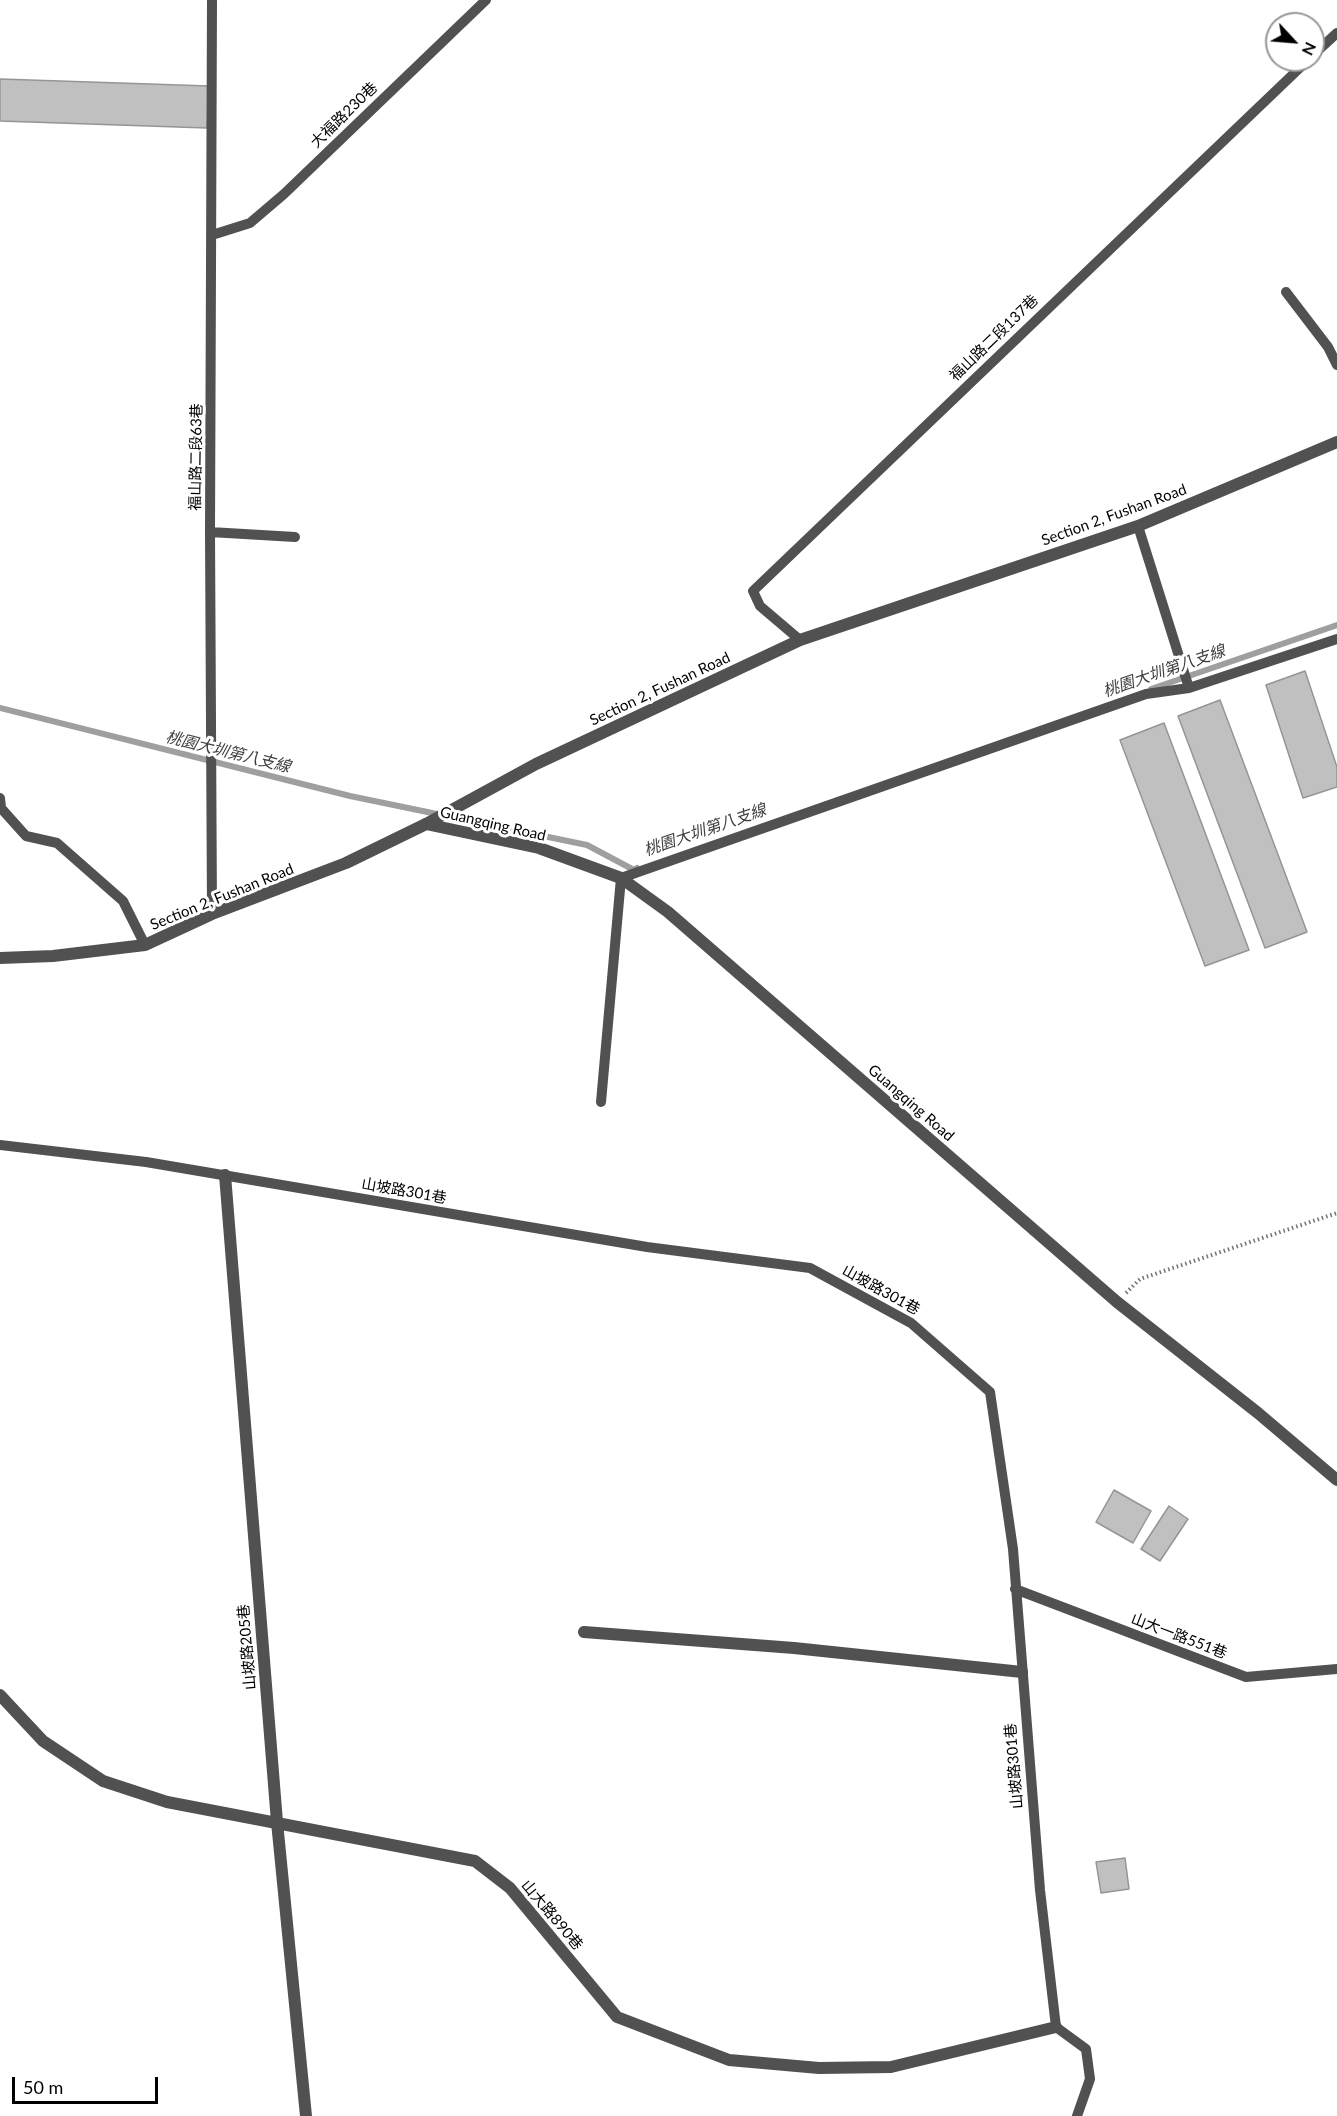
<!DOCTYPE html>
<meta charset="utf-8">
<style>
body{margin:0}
#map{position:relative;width:1337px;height:2116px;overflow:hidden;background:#fff;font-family:Lato,sans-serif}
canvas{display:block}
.north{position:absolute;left:1265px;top:12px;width:60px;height:60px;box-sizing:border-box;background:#fff;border:2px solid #999;border-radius:50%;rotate:116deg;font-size:16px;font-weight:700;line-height:24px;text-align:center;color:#000}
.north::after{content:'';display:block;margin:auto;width:21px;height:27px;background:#000;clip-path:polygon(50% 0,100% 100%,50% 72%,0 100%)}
.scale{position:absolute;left:12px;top:2077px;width:146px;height:27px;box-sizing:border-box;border:3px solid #000;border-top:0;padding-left:8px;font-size:18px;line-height:21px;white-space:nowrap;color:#000;-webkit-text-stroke:4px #fff;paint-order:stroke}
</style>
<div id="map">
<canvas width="1337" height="2116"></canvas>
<div class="north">N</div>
<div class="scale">50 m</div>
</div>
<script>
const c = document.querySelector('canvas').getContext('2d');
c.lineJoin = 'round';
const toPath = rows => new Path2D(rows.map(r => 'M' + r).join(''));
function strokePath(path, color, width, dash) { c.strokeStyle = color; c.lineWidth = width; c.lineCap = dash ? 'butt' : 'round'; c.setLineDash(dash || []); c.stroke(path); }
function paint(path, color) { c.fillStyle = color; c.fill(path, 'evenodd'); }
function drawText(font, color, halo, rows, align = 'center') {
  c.font = font + ' Lato,"Noto Sans TC",sans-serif'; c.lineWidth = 6; c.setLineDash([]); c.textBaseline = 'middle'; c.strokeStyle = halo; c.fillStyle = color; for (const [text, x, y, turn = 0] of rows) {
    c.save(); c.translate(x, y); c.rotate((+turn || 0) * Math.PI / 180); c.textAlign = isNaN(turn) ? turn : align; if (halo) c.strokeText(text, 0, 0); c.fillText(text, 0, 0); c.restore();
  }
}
const stream = toPath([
 [1151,689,1337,625],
 [0,708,350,796,587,845,634,870,637,868]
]);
const building = toPath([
 [0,79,209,86,207,128,0,121,0,79],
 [1305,671,1337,767,1337,787,1303,798,1266,685,1305,671],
 [1220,700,1307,932,1265,948,1178,716,1220,700],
 [1164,723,1249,950,1205,966,1120,740,1164,723],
 [1114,1490,1151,1511,1133,1543,1096,1522,1114,1490],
 [1169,1506,1188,1519,1160,1561,1141,1549,1169,1506],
 [1125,1858,1129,1889,1101,1893,1096,1862,1125,1858]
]);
const path = toPath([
 [1126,1293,1140,1279,1337,1213]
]);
const service = toPath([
 [212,0,210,532,212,914],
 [1313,55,1337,33],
 [212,235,250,223,284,194,486,0],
 [1286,292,1328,347,1337,365],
 [1138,526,1189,688],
 [210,532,295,537],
 [800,640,760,606,753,591,1308,60],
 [0,798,1,808,26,836,57,843,123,901,145,945],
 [601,1102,621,878,1146,694,1189,688,1337,639],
 [0,1145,146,1162,647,1247,810,1268,911,1323,990,1392,1013,1549,1040,1890,1056,2027,1086,2049,1090,2079,1077,2116],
 [1015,1589,1246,1677,1337,1669]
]);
const minor = toPath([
 [426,824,539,848,621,878,668,912,1117,1302,1258,1413,1337,1480],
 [225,1175,277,1822,306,2116],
 [584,1632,794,1648,1022,1672],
 [0,1695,43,1741,103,1781,167,1802,475,1861,510,1888,617,2017,729,2060,819,2068,891,2067,1056,2027]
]);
const tertiary = toPath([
 [0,958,53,956,145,945,212,914,346,863,426,824,536,764,800,640,1138,526,1337,442]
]);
const streetNames = [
 ["大福路230巷",344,115,-44],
 ["福山路二段137巷",994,338,-44],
 ["福山路二段63巷",196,457,-89],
 ["Section 2, Fushan Road",1114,515,-20],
 ["Section 2, Fushan Road",660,689,-25],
 ["Guangqing Road",493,824,13],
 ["Section 2, Fushan Road",222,897,-22],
 ["Guangqing Road",911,1103,41],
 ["山坡路301巷",404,1191,10],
 ["山坡路301巷",881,1290,29],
 ["山大一路551巷",1179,1636,21],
 ["山坡路205巷",247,1647,-95],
 ["山坡路301巷",1014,1766,-95],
 ["山大路890巷",552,1915,50]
];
const waterNames = [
 ["桃園大圳第八支線",1164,671,-19],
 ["桃園大圳第八支線",228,752,14],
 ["桃園大圳第八支線",705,830,-19]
];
strokePath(stream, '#9f9f9f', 6);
paint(building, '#c0c0c0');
strokePath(building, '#959595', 1.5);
strokePath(path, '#737373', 4, [1.5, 3]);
strokePath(service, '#515151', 10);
strokePath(minor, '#515151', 12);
strokePath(tertiary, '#515151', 12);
drawText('15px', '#000', '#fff', streetNames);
drawText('italic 16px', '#404040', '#fff', waterNames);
</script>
